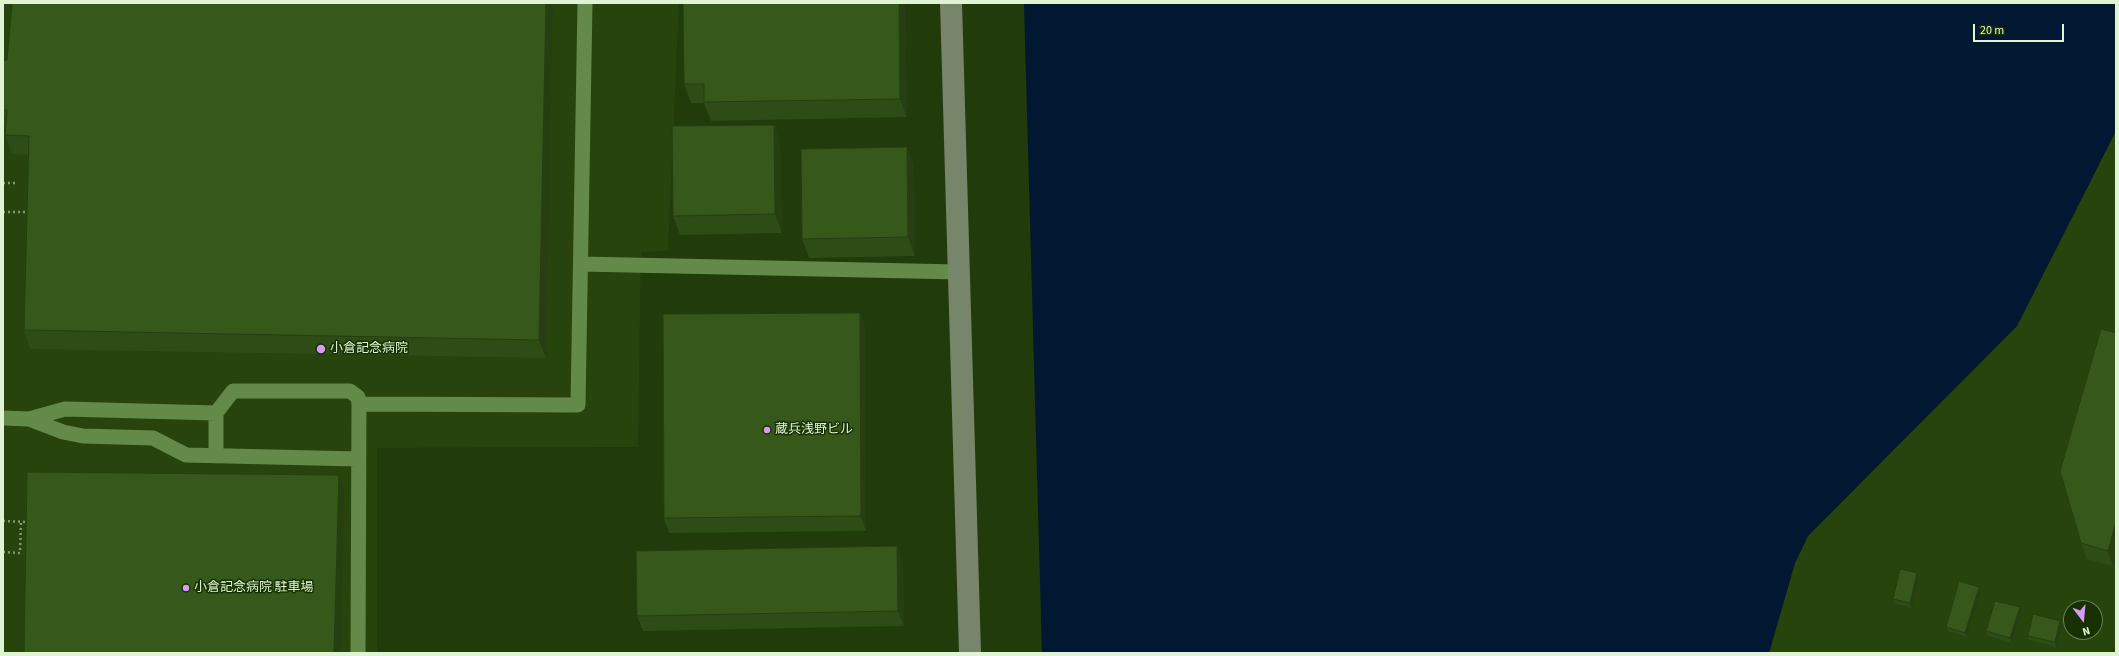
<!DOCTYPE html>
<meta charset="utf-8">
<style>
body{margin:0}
#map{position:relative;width:2119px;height:656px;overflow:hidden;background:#213b0a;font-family:"Source Sans 3",sans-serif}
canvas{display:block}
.frame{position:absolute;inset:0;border:4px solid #dff4d2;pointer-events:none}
.north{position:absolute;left:2063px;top:600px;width:40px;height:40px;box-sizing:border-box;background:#173100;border:1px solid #677f54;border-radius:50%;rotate:164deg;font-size:11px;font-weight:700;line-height:16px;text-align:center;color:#dff4d2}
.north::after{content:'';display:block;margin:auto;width:14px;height:18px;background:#d89af8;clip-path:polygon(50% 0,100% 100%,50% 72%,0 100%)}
.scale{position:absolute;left:1973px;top:24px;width:91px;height:18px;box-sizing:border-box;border:2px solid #dff4d2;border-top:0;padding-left:5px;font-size:12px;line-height:14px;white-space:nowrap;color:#dff4d2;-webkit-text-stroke:3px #173100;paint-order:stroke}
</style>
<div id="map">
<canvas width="2119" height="656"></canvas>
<div class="frame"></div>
<div class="north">N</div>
<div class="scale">20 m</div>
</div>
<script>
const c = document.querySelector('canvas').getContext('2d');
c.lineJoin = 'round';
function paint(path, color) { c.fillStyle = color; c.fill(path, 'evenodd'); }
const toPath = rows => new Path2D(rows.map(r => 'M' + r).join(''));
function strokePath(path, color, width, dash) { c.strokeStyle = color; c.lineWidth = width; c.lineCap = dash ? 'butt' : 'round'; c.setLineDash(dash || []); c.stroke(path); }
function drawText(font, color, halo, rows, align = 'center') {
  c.font = font + ' "Source Sans 3","Noto Sans JP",sans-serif'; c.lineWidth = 3; c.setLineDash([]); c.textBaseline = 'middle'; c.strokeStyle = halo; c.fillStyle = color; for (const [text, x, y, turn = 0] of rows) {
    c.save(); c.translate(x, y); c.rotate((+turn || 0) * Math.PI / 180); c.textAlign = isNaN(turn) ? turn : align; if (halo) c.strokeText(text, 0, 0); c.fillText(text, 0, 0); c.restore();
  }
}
const built = toPath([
 [3,3,679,3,668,251,641,252,638,447,377,448,377,653,3,653],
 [2116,131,2116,653,1769,653,1795,563,1808,536,2017,326],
 [2071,608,2095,608,2095,632,2071,632]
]);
const water = toPath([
 [1024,3,2116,3,2116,131,2017,326,1808,536,1795,563,1769,653,1042,653]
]);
const path = toPath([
 [3,183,17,183],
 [3,212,30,212],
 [3,521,28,522],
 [3,552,20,553,21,522]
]);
const lane = toPath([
 [581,264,959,272],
 [359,404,578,405,585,3],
 [216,413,216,456],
 [3,418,29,419,65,409,216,413,233,391,350,391,358,397,359,404,358,653],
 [29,419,63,432,83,436,153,438,186,455,358,459]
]);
const secondary = toPath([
 [951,3,970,653]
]);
const wall = toPath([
 [553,3,546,358,30,349,24,330,29,155,12,154,5,135,6,129,3,129,3,60,7,60],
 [905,3,907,117,711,121,704,103,691,103,684,84],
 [774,125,780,143,782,233,680,235,673,216],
 [907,147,914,166,915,256,809,258,802,239],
 [866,328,866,531,669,533,664,518],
 [2116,333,2113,566,2087,559,2081,543],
 [897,546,903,561,904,626,643,631,637,616],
 [1919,577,1912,608,1895,604,1893,599],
 [1979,587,1981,592,1967,637,1948,631,1946,627],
 [2021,612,2012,643,1988,636,1986,631],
 [2062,625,2056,647,2029,640,2028,636]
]);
const shadedWall = toPath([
 [546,3,553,3,546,358,539,340],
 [899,3,905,3,907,117,900,99],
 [774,125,780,143,782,233,775,214],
 [907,147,914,166,915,256,908,237],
 [860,313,866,328,866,531,861,516],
 [339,475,344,490,340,653,334,653],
 [2116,522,2116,556,2113,566,2108,551],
 [897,546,903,561,904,626,898,611],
 [1917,573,1919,577,1912,608,1910,603],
 [1979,587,1981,592,1967,637,1965,633],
 [2020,607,2021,612,2012,643,2010,638],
 [2060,621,2062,625,2056,647,2055,642]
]);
const building = toPath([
 [14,3,546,3,539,340,24,330,29,136,5,135,7,110,3,110,3,60,7,60,12,4,14,3],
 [683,3,899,3,900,99,704,102,704,84,684,84,683,3],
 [774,125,775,214,673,216,672,126,774,125],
 [907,147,908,237,802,239,801,149,907,147],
 [860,313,861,516,664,518,663,314,860,313],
 [2101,329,2116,333,2116,522,2108,551,2081,543,2060,471,2101,329],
 [27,472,339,475,334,653,24,653,27,472],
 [897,546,898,611,637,616,636,551,897,546],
 [1900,569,1917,573,1910,603,1893,599,1900,569],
 [1959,581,1979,587,1965,633,1946,627,1959,581],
 [1995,601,2020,607,2010,638,1986,631,1995,601],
 [2033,614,2060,621,2055,642,2028,636,2033,614]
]);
const markers = [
 [321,349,5,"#d89af8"],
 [767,430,4,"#d89af8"],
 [186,588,4,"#d89af8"]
];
const poiNames = [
 ["小倉記念病院",330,349],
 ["蔵兵浅野ビル",775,430],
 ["小倉記念病院 駐車場",194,588]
];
paint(built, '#26440c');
paint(water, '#021731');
strokePath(path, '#829970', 2.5, [2, 3]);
strokePath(lane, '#648a4a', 15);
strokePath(secondary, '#77856b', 22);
paint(wall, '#2e4c16');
paint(shadedWall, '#263e12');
paint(building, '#36581a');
strokePath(building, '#263e12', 1);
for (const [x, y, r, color] of markers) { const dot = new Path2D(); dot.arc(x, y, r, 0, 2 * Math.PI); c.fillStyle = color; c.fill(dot); strokePath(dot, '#173100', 1.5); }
drawText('13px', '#dff4d2', '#173100', poiNames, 'left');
</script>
